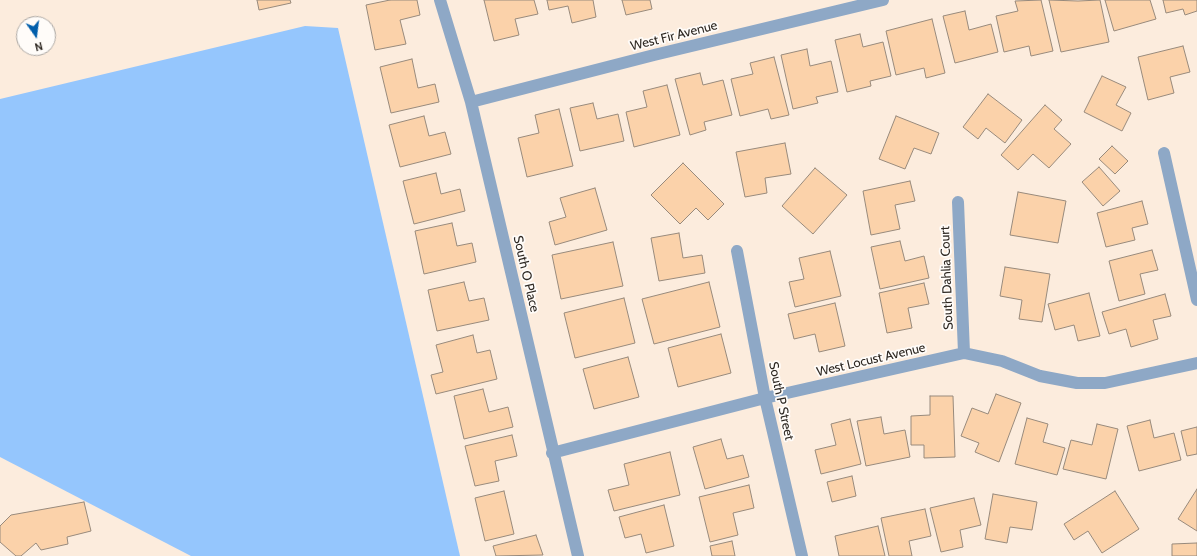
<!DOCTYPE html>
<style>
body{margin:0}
#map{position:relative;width:1197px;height:556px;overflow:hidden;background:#fcecdd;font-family:Cabin,sans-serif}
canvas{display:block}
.north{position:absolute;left:16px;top:16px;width:40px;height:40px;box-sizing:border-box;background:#fffcf9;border:1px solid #aba7a3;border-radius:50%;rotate:166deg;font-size:11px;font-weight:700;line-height:16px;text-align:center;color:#2e2822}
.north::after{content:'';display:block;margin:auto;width:14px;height:18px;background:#005eab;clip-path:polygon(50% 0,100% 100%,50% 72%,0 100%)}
</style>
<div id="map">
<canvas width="1197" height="556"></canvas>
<div class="north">N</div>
</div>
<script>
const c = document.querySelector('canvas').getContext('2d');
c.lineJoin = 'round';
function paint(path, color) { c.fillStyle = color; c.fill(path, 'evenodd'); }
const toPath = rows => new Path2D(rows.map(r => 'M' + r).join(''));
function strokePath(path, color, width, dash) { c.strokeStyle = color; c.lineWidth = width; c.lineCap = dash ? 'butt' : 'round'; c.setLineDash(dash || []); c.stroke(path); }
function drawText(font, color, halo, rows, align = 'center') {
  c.font = font + ' Cabin,sans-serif'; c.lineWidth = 3.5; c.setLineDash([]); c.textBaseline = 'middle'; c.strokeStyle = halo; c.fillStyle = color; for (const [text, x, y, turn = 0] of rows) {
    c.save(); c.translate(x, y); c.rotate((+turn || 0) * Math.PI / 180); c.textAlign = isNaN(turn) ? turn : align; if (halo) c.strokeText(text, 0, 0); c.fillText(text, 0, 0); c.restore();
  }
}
const water = toPath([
 [305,26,338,28,460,556,191,556,0,457,0,99]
]);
const building = toPath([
 [257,0,290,0,291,3,259,10,257,0],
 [390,0,417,0,420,15,400,20,406,44,375,50,366,5,390,0],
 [484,0,534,0,538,14,515,19,519,35,494,41,484,0],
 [547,0,593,0,596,17,572,23,568,6,549,10,547,0],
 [622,0,650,0,652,9,626,15,622,0],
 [1041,0,1053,51,1031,56,1029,46,1004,52,996,16,1018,11,1015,1,1041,0],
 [1049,0,1078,1,1100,0,1109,42,1061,52,1049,0],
 [1105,0,1150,0,1156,19,1114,31,1105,0],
 [1163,0,1197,0,1197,11,1185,15,1183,9,1166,13,1163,0],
 [965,11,969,30,991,24,998,52,955,63,943,16,965,11],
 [932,19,945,73,926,78,924,68,896,75,886,31,932,19],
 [860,34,863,47,883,42,891,76,870,81,871,86,847,92,835,40,860,34],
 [1183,46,1190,72,1170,77,1174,93,1148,100,1138,57,1183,46],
 [807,49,810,66,831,61,838,92,816,97,818,103,793,109,781,55,807,49],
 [774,57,789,115,771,119,768,109,740,116,731,79,753,74,750,63,774,57],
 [412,59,418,88,435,84,439,102,391,113,380,67,412,59],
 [700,73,703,85,723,80,732,115,704,122,706,130,690,135,675,79,700,73],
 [1102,76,1126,87,1116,105,1131,113,1122,131,1084,112,1102,76],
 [667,85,680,135,634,147,626,112,647,107,643,91,667,85],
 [988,94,1022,120,1005,143,986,128,978,139,963,127,988,94],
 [593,103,597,119,618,114,624,141,580,151,570,108,593,103],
 [1045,105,1062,120,1054,129,1071,144,1049,168,1033,154,1018,170,1001,155,1045,105],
 [559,109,573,166,527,177,518,138,539,133,535,115,559,109],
 [424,116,429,136,445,132,451,154,400,167,389,125,424,116],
 [896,116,939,133,931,154,914,148,905,169,879,159,896,116],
 [785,143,791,174,765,178,767,193,745,197,736,152,785,143],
 [1112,146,1128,161,1115,174,1099,159,1112,146],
 [683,163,724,204,708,220,696,208,680,224,651,195,683,163],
 [1099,167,1120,191,1103,206,1082,182,1099,167],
 [815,168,847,195,813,234,782,206,815,168],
 [436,173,441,194,460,189,465,211,414,224,403,181,436,173],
 [910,181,915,201,895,205,900,229,871,235,863,191,910,181],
 [595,188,607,230,555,245,549,222,566,217,560,198,595,188],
 [1018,192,1066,201,1058,243,1010,235,1018,192],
 [1142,201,1148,224,1132,228,1135,240,1106,247,1097,213,1142,201],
 [452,223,457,246,472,243,476,262,424,274,415,231,452,223],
 [679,233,683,258,702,255,705,273,659,281,651,238,679,233],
 [900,241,905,261,924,256,929,278,880,289,871,247,900,241],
 [613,242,623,286,561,299,552,255,613,242],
 [1152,250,1158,270,1140,274,1145,294,1119,301,1109,261,1152,250],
 [830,251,841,296,795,307,789,282,804,279,799,258,830,251],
 [1005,267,1050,274,1042,322,1019,319,1022,300,1000,296,1005,267],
 [464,282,469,301,484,298,489,320,437,331,428,290,464,282],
 [709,282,720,327,654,344,642,299,709,282],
 [924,283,929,304,908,308,912,328,887,333,879,293,924,283],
 [1089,293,1100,336,1078,341,1074,325,1055,330,1048,304,1089,293],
 [1165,294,1171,316,1153,320,1158,339,1131,347,1126,329,1109,334,1102,312,1165,294],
 [624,298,635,343,575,358,564,313,624,298],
 [835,303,845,346,819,352,815,334,794,339,788,314,835,303],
 [721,334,731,373,678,387,668,348,721,334],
 [473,335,477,353,490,350,497,379,436,394,431,375,443,372,436,345,473,335],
 [628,357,639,397,594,409,583,369,628,357],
 [483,389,489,412,508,407,513,427,464,439,454,396,483,389],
 [996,394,1021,403,999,462,975,452,979,443,961,436,972,408,988,414,996,394],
 [930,396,953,396,955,457,924,458,924,445,911,445,911,416,930,415,930,396],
 [881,417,884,434,905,430,910,457,866,466,857,421,881,417],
 [1027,418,1048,424,1043,442,1065,448,1057,475,1015,464,1027,418],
 [850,419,861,464,821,474,815,450,836,445,831,424,850,419],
 [1150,420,1154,438,1174,433,1181,460,1139,471,1127,426,1150,420],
 [1097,424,1118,429,1106,479,1063,469,1071,440,1092,445,1097,424],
 [1197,427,1197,454,1187,456,1181,431,1197,427],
 [512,435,517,456,495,461,499,481,475,486,465,446,512,435],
 [721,439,727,459,743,455,749,477,705,489,693,447,721,439],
 [670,452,680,495,614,511,608,490,629,485,624,464,670,452],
 [852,476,856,496,832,502,827,482,852,476],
 [749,485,754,508,733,513,738,535,710,542,699,497,749,485],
 [1197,489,1197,531,1178,519,1197,489],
 [504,491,514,534,485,541,475,498,504,491],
 [1115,491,1139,529,1102,553,1088,531,1074,540,1064,524,1115,491],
 [993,494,1037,502,1032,530,1010,527,1007,543,985,539,993,494],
 [974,498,981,525,960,530,963,547,941,552,930,508,974,498],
 [84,502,91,531,67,537,68,544,41,550,36,543,21,556,16,556,0,542,0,526,11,515,84,502],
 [664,505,674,546,646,553,641,534,625,538,619,517,664,505],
 [925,509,931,536,909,541,912,556,889,556,881,518,925,509],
 [878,526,885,556,839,556,835,536,878,526],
 [536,535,543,555,496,556,493,546,536,535],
 [732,541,735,556,712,556,710,546,732,541],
 [1197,543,1197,556,1172,556,1172,544,1197,543]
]);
const street = toPath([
 [440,0,471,102,578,556],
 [471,102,654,55,883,0],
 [1164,153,1197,300],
 [958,202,964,353],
 [737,251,765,398,802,556],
 [552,453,765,398,964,353,1002,361,1040,376,1077,383,1105,383,1197,363]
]);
const streetNames = [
 ["West Fir Avenue",674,36,-14],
 ["South O Place",526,274,77],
 ["South Dahlia Court",947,278,-92],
 ["West Locust Avenue",871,360,-13],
 ["South P Street",781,401,78]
];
paint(water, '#95c6fd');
paint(building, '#fbd2aa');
strokePath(building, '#988a7c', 1);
strokePath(street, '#8ea8c6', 12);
drawText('13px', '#2e2822', '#fffcf9', streetNames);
</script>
